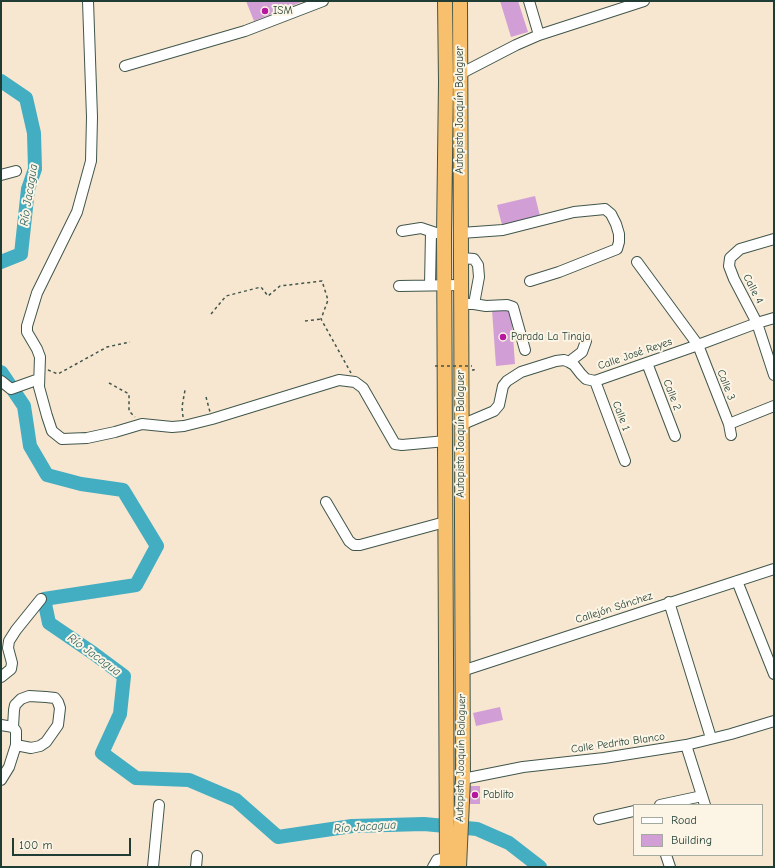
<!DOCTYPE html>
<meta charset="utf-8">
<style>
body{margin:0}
#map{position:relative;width:775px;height:868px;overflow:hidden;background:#f8e7d0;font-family:"Comic Neue",sans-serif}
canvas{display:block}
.frame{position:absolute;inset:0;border:2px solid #1f3d34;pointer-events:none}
.legend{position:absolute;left:633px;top:804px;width:130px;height:52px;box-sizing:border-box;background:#fcf5e5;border:1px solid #a4ab9e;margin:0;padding:5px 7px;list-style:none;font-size:12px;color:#1f3d34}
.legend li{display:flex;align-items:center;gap:8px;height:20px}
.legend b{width:20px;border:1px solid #a4ab9e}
.scale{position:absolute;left:12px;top:838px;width:119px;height:18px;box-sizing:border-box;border:2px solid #1f3d34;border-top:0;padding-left:5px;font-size:12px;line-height:14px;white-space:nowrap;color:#1f3d34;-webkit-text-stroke:3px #fcf5e5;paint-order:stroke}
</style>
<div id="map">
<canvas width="775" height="868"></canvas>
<div class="frame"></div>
<ul class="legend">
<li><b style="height:5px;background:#fff"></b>Road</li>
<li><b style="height:11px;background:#d29ed6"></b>Building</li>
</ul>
<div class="scale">100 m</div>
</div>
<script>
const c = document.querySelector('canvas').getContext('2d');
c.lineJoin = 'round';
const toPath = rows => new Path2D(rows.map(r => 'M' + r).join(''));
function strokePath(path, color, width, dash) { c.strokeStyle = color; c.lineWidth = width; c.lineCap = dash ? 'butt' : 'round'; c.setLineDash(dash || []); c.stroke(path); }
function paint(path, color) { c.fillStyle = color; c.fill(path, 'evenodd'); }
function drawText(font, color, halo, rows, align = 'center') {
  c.font = font + ' "Comic Neue",sans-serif'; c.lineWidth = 4; c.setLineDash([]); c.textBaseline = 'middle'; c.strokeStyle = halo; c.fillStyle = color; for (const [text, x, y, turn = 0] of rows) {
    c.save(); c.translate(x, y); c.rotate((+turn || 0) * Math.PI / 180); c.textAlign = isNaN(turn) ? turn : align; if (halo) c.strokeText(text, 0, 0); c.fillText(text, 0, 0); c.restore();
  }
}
const river = toPath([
 [1,81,26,98,34,133,35,169,28,189,21,254,1,262],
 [1,372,24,406,30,446,47,475,81,484,123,490,157,546,136,585,44,599,49,623,93,653,124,676,120,714,102,753,136,778,189,780,236,800,278,837,352,826,424,824,477,829,509,843,540,867]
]);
const building = toPath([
 [246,1,304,1,254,21],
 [500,1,518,1,528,32,511,37],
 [535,196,540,216,502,225,497,205],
 [511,309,515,364,496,366,492,310],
 [500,707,503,720,476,726,473,713],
 [469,786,480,786,480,804,470,804]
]);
const path = toPath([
 [211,314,226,296,261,287,268,296,280,286,322,281,328,300,321,319,351,373],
 [305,321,321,319],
 [48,370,58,374,107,347,130,342],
 [472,370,474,370,474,367],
 [109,383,129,394,129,411,135,417],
 [206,397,210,412],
 [183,417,182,407,185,390]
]);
const minor = toPath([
 [88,1,92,117,91,161,77,212,37,293,27,326,27,332,37,349,40,357,39,387,47,416,52,431,62,439,87,438,115,432,142,424,172,427,184,426,212,419,339,380,355,382,363,388,395,444,402,445,446,441],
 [529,1,539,35],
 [125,66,245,31,323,1],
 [460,74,516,45,539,35,644,1],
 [1,175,16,171],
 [402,231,421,228,436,233],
 [461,233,503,230,574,212,605,209,611,214,616,224,619,234,619,242,617,249,559,272,530,281],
 [774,239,740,249,730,258,729,266,734,279,757,323,774,375],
 [461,258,474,259,478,265,479,277,474,304,469,304],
 [637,262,698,345,729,424,731,435],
 [430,285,431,232],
 [399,286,461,285],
 [474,304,486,306,507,305,513,307,525,350],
 [569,362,582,352,586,341],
 [647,363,675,436],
 [1,381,11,389,39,379],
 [595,381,625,461],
 [729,424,774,406],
 [461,425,494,411,499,405,503,386,507,381,521,372,556,361,564,360,569,362,574,365,581,374,586,379,595,381,698,345,757,323,774,318],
 [326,502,349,541,354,545,360,545,445,522],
 [737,581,774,674],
 [669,602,711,738],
 [462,671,774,569],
 [1,677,11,669,12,663,8,648,9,641,16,630,41,599],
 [1,725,13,727,16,731,16,745,9,767,1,780],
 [13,727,14,710,15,705,21,699,29,696,46,697,55,698,58,702,60,708,58,725,46,742,40,746,31,748,16,745],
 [686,745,705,805],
 [463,779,523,767,604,758,686,745,731,734,774,721],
 [660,805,702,796],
 [599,819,634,811],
 [666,855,670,867],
 [153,867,159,805],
 [196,867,197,856],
 [433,867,437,860,447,858]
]);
const highway = toPath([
 [445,1,446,82,444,235,447,867],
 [459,867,463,779,460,1]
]);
const pathBridge = toPath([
 [435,366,472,366]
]);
const markers = [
 [265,11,4,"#b5179e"],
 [503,337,4,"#b5179e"],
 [475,795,4,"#b5179e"]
];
const poiNames = [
 ["ISM",273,11],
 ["Parada La Tinaja",511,337],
 ["Pablito",483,795]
];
const streetNames = [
 ["Autopista Joaquín Balaguer",460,110,-90],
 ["Calle 4",753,289,63],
 ["Calle José Reyes",635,354,-19],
 ["Calle 3",726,385,69],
 ["Calle 2",672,395,69],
 ["Calle 1",621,416,69],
 ["Autopista Joaquín Balaguer",461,434,-90],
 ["Callejón Sánchez",614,608,-18],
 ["Calle Pedrito Blanco",618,743,-8],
 ["Autopista Joaquín Balaguer",461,758,-89]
];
const waterNames = [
 ["Río Jacagua",29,195,-81],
 ["Río Jacagua",94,655,36],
 ["Río Jacagua",365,827,-4]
];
strokePath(river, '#43adc2', 14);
paint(building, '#d29ed6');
strokePath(minor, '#40564b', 12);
strokePath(highway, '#40564b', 16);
strokePath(path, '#40564b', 1.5, [3, 3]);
strokePath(minor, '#fff', 10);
strokePath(highway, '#f8bf6c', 14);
strokePath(pathBridge, '#40564b', 1.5, [3, 3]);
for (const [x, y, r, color] of markers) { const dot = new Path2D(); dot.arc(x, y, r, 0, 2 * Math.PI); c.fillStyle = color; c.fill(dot); strokePath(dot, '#fcf5e5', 1.5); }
drawText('11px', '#1f3d34', '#fcf5e5', poiNames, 'left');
drawText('11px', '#1f3d34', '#fcf5e5', streetNames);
drawText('italic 12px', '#2a5f5f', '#fcf5e5', waterNames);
</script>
